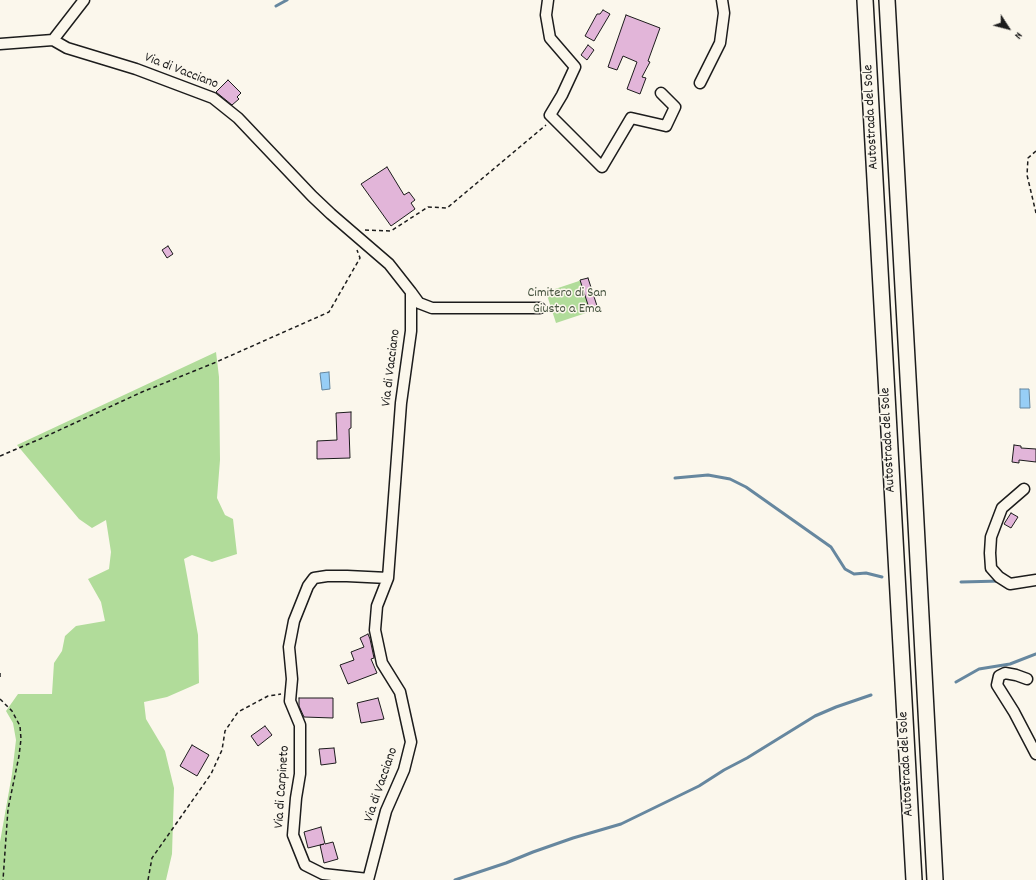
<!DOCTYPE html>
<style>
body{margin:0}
#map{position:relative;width:1036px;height:880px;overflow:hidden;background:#fbf7ec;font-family:Dekko,sans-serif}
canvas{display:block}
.north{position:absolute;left:988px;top:8px;width:40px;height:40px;-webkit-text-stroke:3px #fbf7ec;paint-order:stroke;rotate:126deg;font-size:11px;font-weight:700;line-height:16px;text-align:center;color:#1c1c1c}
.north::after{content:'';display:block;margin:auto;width:14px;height:18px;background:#1c1c1c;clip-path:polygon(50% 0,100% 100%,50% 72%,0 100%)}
</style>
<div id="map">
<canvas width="1036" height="880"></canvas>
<div class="north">N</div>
</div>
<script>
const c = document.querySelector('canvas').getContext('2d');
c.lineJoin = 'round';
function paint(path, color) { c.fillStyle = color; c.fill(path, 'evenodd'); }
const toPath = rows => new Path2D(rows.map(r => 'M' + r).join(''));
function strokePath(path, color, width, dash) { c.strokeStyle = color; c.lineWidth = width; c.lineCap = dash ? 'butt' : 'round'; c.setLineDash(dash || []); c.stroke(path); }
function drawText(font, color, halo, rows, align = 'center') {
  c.font = font + ' Dekko,sans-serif'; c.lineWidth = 3; c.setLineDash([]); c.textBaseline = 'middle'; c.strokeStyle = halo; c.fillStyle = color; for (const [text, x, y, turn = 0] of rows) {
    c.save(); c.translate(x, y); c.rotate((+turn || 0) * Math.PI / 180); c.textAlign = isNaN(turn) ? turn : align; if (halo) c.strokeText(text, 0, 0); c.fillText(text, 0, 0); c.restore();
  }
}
const green = toPath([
 [588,278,598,309,556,323,546,292],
 [216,352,219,377,220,460,217,498,225,515,233,519,237,554,212,562,192,555,184,559,198,635,199,683,167,697,144,702,146,719,165,751,174,788,172,854,166,880,0,880,0,842,12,774,16,740,13,723,6,711,18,694,52,694,54,663,62,651,65,636,76,626,105,621,101,602,88,579,109,569,111,552,106,520,92,528,79,519,17,445]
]);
const water = toPath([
 [329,372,330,389,322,390,320,373,329,372],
 [1020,389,1029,389,1030,408,1020,408,1020,389]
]);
const stream = toPath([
 [276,6,287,0],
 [675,478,708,475,730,479,746,487,831,547,845,569,854,574,866,573,882,577],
 [961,582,1001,581],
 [956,682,979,669,1010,664,1036,654],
 [455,880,506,863,533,852,573,838,621,824,699,786,724,770,747,758,815,716,836,707,871,695]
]);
const building = toPath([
 [603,10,610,14,594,41,585,36,597,14,600,14,603,10],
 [626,15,660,28,648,61,650,62,642,77,646,78,640,94,627,89,637,62,623,56,617,70,608,67,626,15],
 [588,45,594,50,587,60,581,55,588,45],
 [228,80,241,93,237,97,239,99,232,105,216,92,228,80],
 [387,167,404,195,409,192,415,200,411,203,415,209,391,226,361,184,387,167],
 [168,246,173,254,167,258,162,250,168,246],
 [588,278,598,309,590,311,580,280,588,278],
 [351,412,351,428,349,429,350,458,317,459,317,441,337,440,336,413,351,412],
 [1014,445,1021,446,1021,448,1036,449,1036,462,1019,460,1019,463,1012,462,1014,445],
 [1011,513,1018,517,1011,528,1004,524,1011,513],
 [368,634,370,639,374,658,371,659,377,673,348,684,340,665,354,660,351,652,364,647,360,638,368,634],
 [299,698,333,698,333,718,304,717,299,706,299,698],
 [378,698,384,719,361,723,357,703,378,698],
 [265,726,272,735,258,746,251,736,265,726],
 [192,745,209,755,197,776,180,766,192,745],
 [334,748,336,763,321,765,319,749,334,748],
 [321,827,325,844,333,842,338,859,324,863,320,845,324,844,308,848,304,832,321,827]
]);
const path = toPath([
 [1036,151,1028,158,1027,175,1036,213],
 [365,230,391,231,428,207,447,208,546,125],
 [0,456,40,439,142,392,214,363,329,312,360,258,357,250],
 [0,673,0,678],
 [0,699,12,711,20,726,21,739,19,756,8,809,3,880],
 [148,880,152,858,211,774,222,750,225,731,238,712,268,696,281,694]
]);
const minor = toPath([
 [548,0,546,15,550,38,575,67,562,95,550,115,602,167,631,118,666,126,675,107,661,93],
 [53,40,67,48,136,69,213,98,238,118,312,196,331,214,389,264,411,292,411,331,401,403,388,578,377,606,375,630,382,663,400,692,411,742,404,770,386,811,368,880],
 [0,44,53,40,84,0],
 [700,83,720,43,724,13,722,0],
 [411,292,419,303,432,308,540,308],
 [1024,489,1002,508,991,537,990,553,991,568,999,577,1010,584,1036,580],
 [1027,679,1016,675,1005,673,999,676,997,685,1014,712,1036,754],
 [368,879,323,874,305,865,293,835,296,798,300,774,300,725,290,701,292,679,289,647,294,621,308,586,314,578,327,576,347,576,388,578]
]);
const highway = toPath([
 [865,0,914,880],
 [887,0,914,485,935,880]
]);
const streetNames = [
 ["Via di Vacciano",181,72,21],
 ["Autostrada del Sole",872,117,-93],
 ["Via di Vacciano",392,368,-83],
 ["Autostrada del Sole",889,440,-93],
 ["Autostrada del Sole",907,764,-93],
 ["Via di Vacciano",382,785,-71],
 ["Via di Carpineto",283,787,-86]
];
const parkNames = [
 ["Cimitero di San",567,294],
 ["Giusto a Ema",567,310]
];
paint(green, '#b1dc9a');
paint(water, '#97cef6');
strokePath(water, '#66879f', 1);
strokePath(stream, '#66879f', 3);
paint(building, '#e2b5d9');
strokePath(building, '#1c1c1c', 1);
strokePath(minor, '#1c1c1c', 13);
strokePath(highway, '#1c1c1c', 18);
strokePath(path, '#1c1c1c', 1.5, [4, 3]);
strokePath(minor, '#fbf7ec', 10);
strokePath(highway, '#fbf7ec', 15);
drawText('14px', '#1c1c1c', '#fbf7ec', streetNames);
drawText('14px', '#495642', '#fbf7ec', parkNames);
</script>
